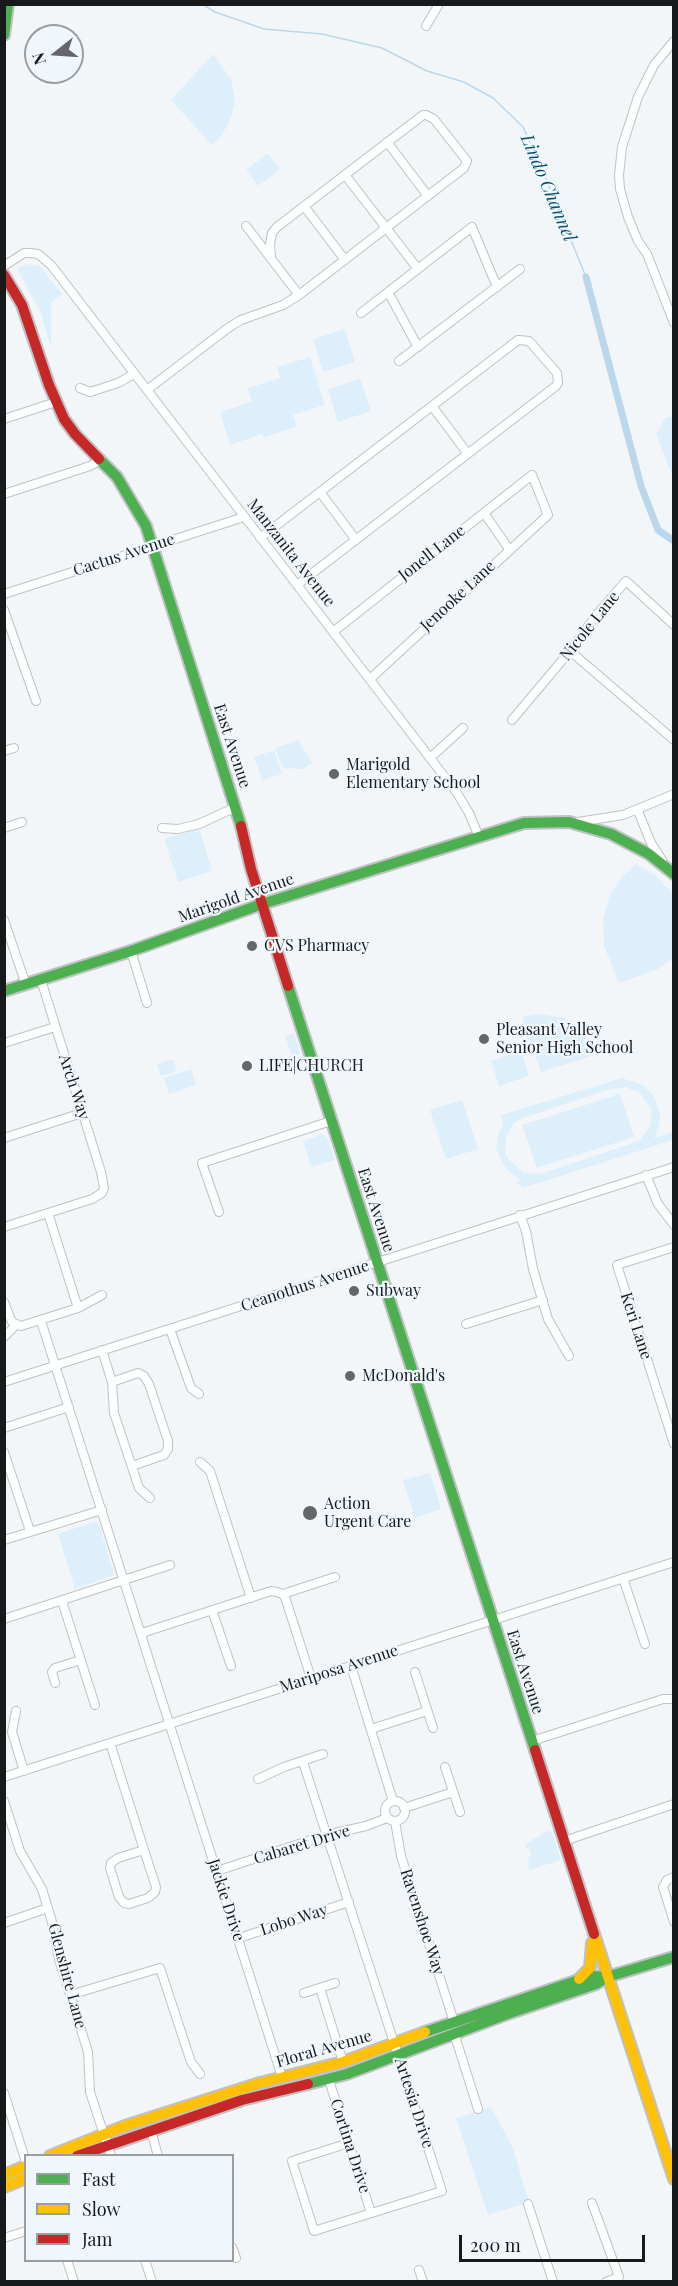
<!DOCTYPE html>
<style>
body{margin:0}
#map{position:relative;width:678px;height:2286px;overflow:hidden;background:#f3f6f9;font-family:"Playfair Display",serif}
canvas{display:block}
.frame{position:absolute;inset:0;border:6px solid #17191b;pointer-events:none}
.legend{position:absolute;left:24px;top:2154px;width:210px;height:108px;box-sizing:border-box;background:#f0f7fc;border:2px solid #999ea2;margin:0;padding:8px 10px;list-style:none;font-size:18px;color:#17191b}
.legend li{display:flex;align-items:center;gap:12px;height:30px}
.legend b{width:30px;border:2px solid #999ea2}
.north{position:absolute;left:24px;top:24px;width:60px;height:60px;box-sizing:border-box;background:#f0f7fc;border:2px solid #999ea2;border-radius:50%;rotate:253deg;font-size:16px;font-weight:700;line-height:24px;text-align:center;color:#17191b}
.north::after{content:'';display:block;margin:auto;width:21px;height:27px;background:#646669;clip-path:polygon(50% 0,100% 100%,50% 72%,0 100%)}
.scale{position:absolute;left:459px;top:2235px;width:186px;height:27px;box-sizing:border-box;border:3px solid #17191b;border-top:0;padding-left:8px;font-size:18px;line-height:21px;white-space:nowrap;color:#17191b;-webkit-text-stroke:4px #f0f7fc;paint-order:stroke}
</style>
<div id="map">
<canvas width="678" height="2286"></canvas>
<div class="frame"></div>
<ul class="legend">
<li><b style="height:8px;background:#4caf50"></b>Fast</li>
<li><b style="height:8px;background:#ffc107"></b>Slow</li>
<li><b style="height:8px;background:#c62828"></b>Jam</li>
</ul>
<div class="north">N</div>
<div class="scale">200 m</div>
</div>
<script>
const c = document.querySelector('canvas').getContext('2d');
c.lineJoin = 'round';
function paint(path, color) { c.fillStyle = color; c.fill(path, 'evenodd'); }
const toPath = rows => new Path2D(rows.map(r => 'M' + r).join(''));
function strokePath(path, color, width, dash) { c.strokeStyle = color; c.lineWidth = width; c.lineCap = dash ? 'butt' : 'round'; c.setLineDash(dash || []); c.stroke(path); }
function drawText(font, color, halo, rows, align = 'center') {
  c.font = font + ' "Playfair Display",serif'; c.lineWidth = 4.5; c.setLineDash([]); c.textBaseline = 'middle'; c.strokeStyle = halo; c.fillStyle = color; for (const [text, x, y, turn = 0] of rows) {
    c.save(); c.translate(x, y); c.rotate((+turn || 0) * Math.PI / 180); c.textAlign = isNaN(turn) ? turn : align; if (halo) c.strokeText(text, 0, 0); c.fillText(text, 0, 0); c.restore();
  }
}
const green = toPath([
 [213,54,231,79,235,100,231,118,222,135,212,145,171,100],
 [268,153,280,170,258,186,246,170],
 [26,264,40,266,62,294,51,302,51,348,41,313,18,271,18,269],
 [345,329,355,362,323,372,313,339],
 [310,357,325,405,293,415,297,427,263,437,262,434,230,445,220,412,252,402,248,388,280,378,277,367],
 [360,379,371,411,338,422,328,389],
 [666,417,673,417,673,478,656,434],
 [298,740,312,763,303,769,284,768,281,764,275,748],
 [274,750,282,774,262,780,254,757],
 [199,828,212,871,178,882,164,839],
 [636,864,655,875,673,893,673,958,658,969,619,983,604,946,603,919,610,894,623,876],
 [539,1014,564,1018,574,1025,583,1034,594,1055,541,1072,522,1017],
 [294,1033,300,1054,292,1057,285,1036],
 [521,1051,529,1076,499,1086,491,1061],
 [173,1059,177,1071,161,1076,157,1064],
 [191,1069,196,1085,169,1094,164,1078],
 [622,1078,643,1085,654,1096,660,1114,659,1127,654,1138,673,1132,673,1140,523,1188,516,1182,520,1180,505,1168,496,1149,498,1135,503,1123,501,1115],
 [625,1087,640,1093,651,1109,651,1125,639,1141,540,1174,524,1173,508,1159,505,1152,506,1137,513,1124,520,1119,611,1089],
 [620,1094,634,1137,537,1168,522,1125],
 [462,1100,478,1149,446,1159,430,1110],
 [321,1133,328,1139,335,1160,311,1167,303,1141,315,1137],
 [430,1473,441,1509,415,1518,403,1480],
 [94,1522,99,1524,114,1575,75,1589,58,1534],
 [547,1831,552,1833,561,1860,529,1870,528,1857,531,1856,529,1848,525,1849,527,1843],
 [491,2107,512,2146,529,2202,488,2215,456,2118]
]);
const stream = toPath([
 [202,4,215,12,264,29,322,34,382,48,427,71,464,82,493,98,523,127,540,164,586,277]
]);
const canal = toPath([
 [586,277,641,486,658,530,674,541]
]);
const street = toPath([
 [426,26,439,4],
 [674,41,654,65,638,97,622,147,619,175,620,189,628,217,638,241,647,254,674,323],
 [387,142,428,196],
 [345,175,418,269],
 [304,206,345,260],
 [246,226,299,295],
 [4,266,24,253,31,253,38,254,51,265,457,793,469,813,479,837],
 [388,292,418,347],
 [361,313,472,227,497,287],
 [399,361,520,269],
 [80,388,90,392,118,383,134,374],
 [147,390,228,328,241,320,283,305,299,295,464,168,467,161,434,119,426,115,423,115,277,227,272,233,270,244,271,258],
 [432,406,468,454],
 [4,419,56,402],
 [320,492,356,540],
 [4,494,90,466,101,460],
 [484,513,509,549],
 [260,538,518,340,529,341,557,373,558,383,556,386,297,585],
 [4,594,244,517],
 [4,610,36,701],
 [333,632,532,475,548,515,370,679],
 [570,651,674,740],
 [512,720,570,651,598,613,626,581,674,625],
 [4,751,14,748],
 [430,758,463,728],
 [638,811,651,843,662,860],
 [578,822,623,815,674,794],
 [4,828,22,822],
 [162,828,178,829,199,824,236,807],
 [4,920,26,985],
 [131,951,147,1003],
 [4,1043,55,1027],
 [4,1138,82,1113],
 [646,1175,658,1204,674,1225],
 [219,1212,202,1163,331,1121],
 [48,1213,78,1308],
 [520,1215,526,1231,533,1269,548,1319,569,1356],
 [4,1227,92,1199,102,1193,104,1188,101,1172,41,980],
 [674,1247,617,1265,674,1444],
 [4,1302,12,1322,21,1326,78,1308,102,1295],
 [41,1321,282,2077],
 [466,1324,543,1300],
 [170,1329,191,1388,199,1394],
 [4,1337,16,1325],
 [102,1350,112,1382,114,1413,139,1488,150,1498],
 [4,1382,674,1167],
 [112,1382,138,1373,144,1376,149,1384,168,1441,168,1449,164,1455,132,1466],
 [4,1428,69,1407],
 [4,1452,30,1531],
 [200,1462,210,1471,251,1598],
 [4,1540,102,1510],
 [623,1578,645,1644],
 [283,1594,335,1577],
 [62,1601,95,1705],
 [212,1610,231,1666],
 [4,1619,170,1565],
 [142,1633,271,1591,277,1592,283,1594,286,1600,311,1678],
 [351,1666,393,1801],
 [415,1672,433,1728],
 [55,1683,52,1672,55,1668,81,1660],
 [16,1711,12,1732,24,1771],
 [371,1729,427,1711],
 [532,1741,663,1699,674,1699],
 [110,1743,144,1850,118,1858,111,1863,110,1868,119,1897,124,1903,129,1904,148,1898,155,1892,156,1887,144,1850],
 [303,1762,442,2191,314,2231,292,2161,349,2143],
 [445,1767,460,1812],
 [4,1777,674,1562],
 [258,1779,284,1767,323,1754],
 '385 1811a10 10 0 1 1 20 0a10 10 0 1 1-20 0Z',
 [4,1801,20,1851,42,1889,52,1922,59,1959,88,2052,90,2092,111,2156],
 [404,1808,453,1792],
 [395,1821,401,1856,454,2022],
 [564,1841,674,1804],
 [217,1871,326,1835,366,1826,387,1818],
 [674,1877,667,1880,663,1887,674,1922],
 [4,1923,48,1908],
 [239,1938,349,1902],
 [320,1988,343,2062],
 [304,1993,335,1983],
 [70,1995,160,1968,191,2062,200,2074],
 [454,2033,478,2109],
 [329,2080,371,2213],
 [4,2093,26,2162],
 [151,2130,158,2156],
 [592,2203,619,2277,606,2282],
 [528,2204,553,2282],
 [4,2238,26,2231],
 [232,2247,236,2258],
 [67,2260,74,2282],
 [145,2260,152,2282],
 [419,2270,423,2282]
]);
const fast = toPath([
 [4,35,8,4],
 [99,459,117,477,146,526,241,826],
 [288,986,535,1750],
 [4,991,131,951,262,904,524,823,569,822,611,834,649,854,674,874],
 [425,2032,576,1981,593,1976,607,1977,674,1957],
 [308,2084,347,2074,510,2013,596,1984,607,1977]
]);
const slow = toPath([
 [594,1934,674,2179],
 [579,1979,590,1968,592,1943],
 [50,2156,125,2126,260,2083,343,2062,425,2032],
 [4,2175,26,2166],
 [4,2187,26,2178]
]);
const jam = toPath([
 [4,275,22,305,49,385,64,419,75,434,99,459],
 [241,826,251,869,288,986],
 [535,1750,594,1934],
 [77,2156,242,2100,308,2084]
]);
const markers = [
 [334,774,6,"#646669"],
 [252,946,6,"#646669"],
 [484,1039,6,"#646669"],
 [247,1066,6,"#646669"],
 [354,1291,6,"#646669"],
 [350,1376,6,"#646669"],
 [310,1513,8,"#646669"]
];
const streetNames = [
 ["Manzanita Avenue",291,553,52],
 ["Jonell Lane",432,553,-38],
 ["Cactus Avenue",124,555,-18],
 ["Jenooke Lane",458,596,-43],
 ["Nicole Lane",590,626,-51],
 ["East Avenue",232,746,72],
 ["Marigold Avenue",236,898,-19],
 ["Arch Way",74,1087,72],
 ["East Avenue",376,1210,72],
 ["Ceanothus Avenue",305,1286,-18],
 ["Keri Lane",636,1326,72],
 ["Mariposa Avenue",339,1669,-18],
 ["East Avenue",525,1672,72],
 ["Cabaret Drive",302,1845,-17],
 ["Jackie Drive",226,1900,72],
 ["Lobo Way",294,1920,-18],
 ["Ravenshoe Way",422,1922,72],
 ["Glenshire Lane",67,1976,75],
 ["Floral Avenue",324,2049,-16],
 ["Artesia Drive",414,2103,72],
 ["Cortina Drive",350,2146,72]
];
const poiNames = [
 ["Marigold",346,765],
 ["Elementary School",346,783],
 ["CVS Pharmacy",264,946],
 ["Pleasant Valley",496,1030],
 ["Senior High School",496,1048],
 ["LIFE|CHURCH",259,1066],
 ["Subway",366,1291],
 ["McDonald's",362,1376],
 ["Action",324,1504],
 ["Urgent Care",324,1522]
];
const waterNames = [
 ["Lindo Channel",548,188,67]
];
paint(green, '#ddeffb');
strokePath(stream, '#bad7eb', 1.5);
strokePath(canal, '#bad7eb', 7);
strokePath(street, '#bfc1c3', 10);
strokePath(fast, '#bfc1c3', 14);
strokePath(slow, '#bfc1c3', 14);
strokePath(jam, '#bfc1c3', 14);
strokePath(street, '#fdfefe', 8);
strokePath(fast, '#4caf50', 10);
strokePath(slow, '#ffc107', 10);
strokePath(jam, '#c62828', 10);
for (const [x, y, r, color] of markers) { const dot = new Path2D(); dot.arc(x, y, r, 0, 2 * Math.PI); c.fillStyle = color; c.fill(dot); strokePath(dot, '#f0f7fc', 2); }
drawText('16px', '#17191b', '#f0f7fc', streetNames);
drawText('16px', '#17191b', '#f0f7fc', poiNames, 'left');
drawText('italic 18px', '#035073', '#f0f7fc', waterNames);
</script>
